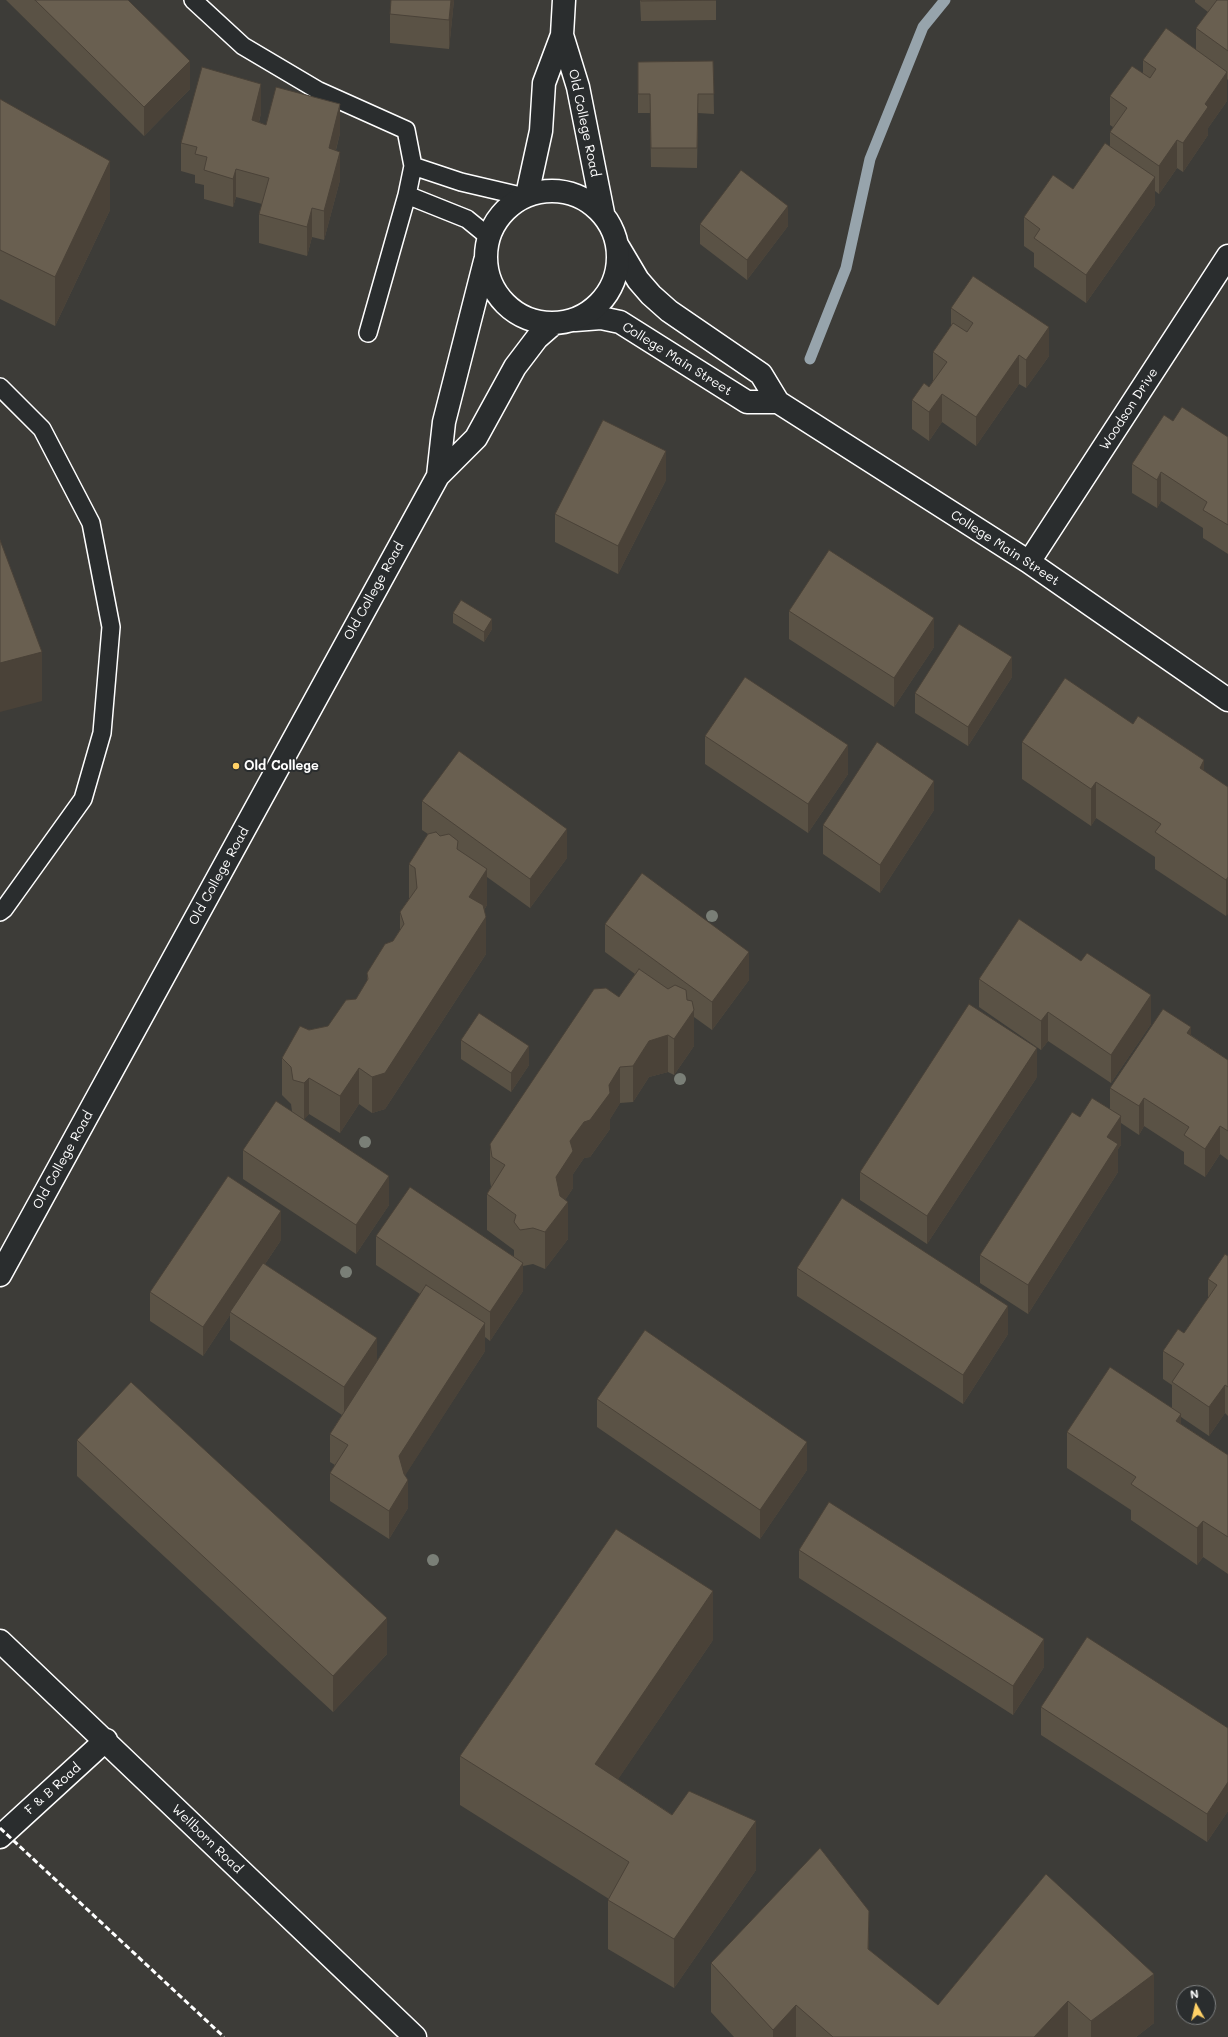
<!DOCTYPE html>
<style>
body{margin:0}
#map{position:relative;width:1228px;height:2037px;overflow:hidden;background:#3d3c38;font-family:Mali,sans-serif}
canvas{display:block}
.north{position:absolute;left:1176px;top:1985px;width:40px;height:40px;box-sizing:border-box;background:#2a2d2e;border:1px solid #7f8182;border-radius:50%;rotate:352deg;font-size:11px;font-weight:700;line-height:16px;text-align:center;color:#fff}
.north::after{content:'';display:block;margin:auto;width:14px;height:18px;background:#ffd166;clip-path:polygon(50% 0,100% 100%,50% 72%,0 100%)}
</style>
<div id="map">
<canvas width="1228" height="2037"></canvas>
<div class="north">N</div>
</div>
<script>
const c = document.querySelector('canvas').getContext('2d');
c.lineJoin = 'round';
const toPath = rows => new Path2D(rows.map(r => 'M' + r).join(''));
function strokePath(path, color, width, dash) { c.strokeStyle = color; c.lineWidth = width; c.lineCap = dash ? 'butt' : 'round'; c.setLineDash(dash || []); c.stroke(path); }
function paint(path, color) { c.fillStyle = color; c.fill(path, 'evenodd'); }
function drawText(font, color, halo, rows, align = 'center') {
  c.font = font + ' Mali,sans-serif'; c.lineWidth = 4; c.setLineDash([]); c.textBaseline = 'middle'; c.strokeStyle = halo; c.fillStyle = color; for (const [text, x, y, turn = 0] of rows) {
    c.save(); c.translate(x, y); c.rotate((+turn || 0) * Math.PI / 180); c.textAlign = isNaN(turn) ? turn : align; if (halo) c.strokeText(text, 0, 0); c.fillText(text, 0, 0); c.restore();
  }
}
const stream = toPath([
 [810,359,846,268,870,159,923,27,945,0]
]);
const lane = toPath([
 [193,0,243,46,319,91,406,130,413,166,407,195,368,333],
 [413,166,461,182,525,197],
 [407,195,467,219,489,237],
 [0,387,42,429,91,523,111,627,102,733,83,799,4,909,0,912]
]);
const street = toPath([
 [619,248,638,280,651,295,669,311,761,374,778,402,1029,562,1228,700],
 [575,320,601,318,620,322,747,402,778,402],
 [1029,562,1228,256]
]);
const secondary = toPath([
 [562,35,578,87,603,213],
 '486 257a66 66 0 1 1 132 0a66 66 0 1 1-132 0Z',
 [527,195,541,131,544,83,562,35,564,0],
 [438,476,444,422,485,261],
 [0,1275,438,476,476,438,515,367,537,338,553,324],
 [0,1641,415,2037],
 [0,1837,106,1740]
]);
const rail = toPath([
 [0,1828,224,2037]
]);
const trees = [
 [712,916],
 [680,1079],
 [365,1142],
 [346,1272],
 [433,1560]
];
const wall = toPath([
 [6,0,128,0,190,89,144,136],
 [454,0,449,49,390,43,390,14],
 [640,0,716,0,716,20,641,21],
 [1195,0,1228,0,1228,80,1227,79,1227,101,1208,128,1208,135,1183,172,1177,168,1159,194,1155,191,1155,205,1086,303,1034,267,1034,253,1024,246,1024,217,1073,189,1110,146,1110,132,1113,127,1110,125,1110,96,1143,73,1143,60,1196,50,1196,28,1208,12,1195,2],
 [713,61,714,114,698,113,697,168,651,167,650,113,638,113,638,62],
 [0,99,110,210,55,326,0,299],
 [261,113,259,122,266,125,340,133,336,150,340,180,324,240,312,237,307,256,259,243,259,214,262,204,236,197,233,207,204,199,204,185,195,183,195,175,181,171,181,143],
 [700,224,788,226,747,280,700,244],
 [951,308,1049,356,1026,388,1019,384,976,446,942,422,929,441,912,429,912,400,929,387,933,381,933,352,951,326],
 [1173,421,1228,437,1228,554,1203,538,1203,528,1161,501,1157,508,1132,493,1132,464],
 [666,480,618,574,555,542,555,514],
 [789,611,934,647,894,707,789,639],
 [453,613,492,629,484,642,453,623],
 [1012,677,968,746,915,713,915,693],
 [705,736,848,774,808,833,705,764],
 [1022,742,1204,771,1228,787,1226,916,1155,869,1155,857,1096,818,1091,826,1022,779],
 [422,801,567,858,530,908,487,877,487,905,484,910,486,954,385,1109,372,1113,359,1104,340,1133,309,1114,304,1119,389,1205,356,1254,243,1179,243,1150,292,1111,291,1104,282,1095,282,1058,309,1030,328,1026,356,999,367,981,367,973,393,941,400,930,400,912,409,899,409,864,428,834,422,830],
 [934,810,880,893,823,854,823,825],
 [605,924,749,980,712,1030,694,1017,694,1046,674,1075,668,1072,649,1077,633,1102,620,1103,610,1119,610,1129,590,1157,584,1158,573,1174,573,1188,565,1200,568,1239,545,1269,533,1264,523,1266,523,1291,490,1341,485,1337,485,1351,405,1475,408,1508,389,1539,330,1501,330,1473,335,1465,330,1462,330,1434,342,1415,230,1340,230,1315,203,1356,150,1321,150,1292,281,1240,265,1264,377,1361,420,1294,376,1265,376,1236,514,1256,514,1250,487,1230,487,1194,491,1187,490,1181,490,1144,619,997,635,974,605,952],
 [979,979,1151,1024,1111,1083,1048,1041,1041,1050,979,1007],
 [1191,1035,1228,1060,1228,1160,1220,1154,1205,1177,1184,1164,1184,1152,1144,1126,1139,1135,1121,1123,1121,1145,1118,1149,1118,1172,1028,1314,980,1283,980,1255,1080,1117,1110,1110,1110,1088],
 [461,1040,529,1065,511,1092,461,1059],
 [1037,1077,927,1244,860,1200,860,1172],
 [1228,1256,1228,1416,1225,1413,1209,1436,1181,1417,1181,1424,1228,1455,1228,1574,1203,1557,1197,1565,1131,1520,1131,1510,1067,1468,1067,1432,1172,1408,1172,1385,1163,1379,1163,1351,1184,1333,1208,1298,1208,1279],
 [797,1268,1008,1334,963,1404,797,1296],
 [597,1399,807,1470,760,1539,597,1427],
 [77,1440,387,1654,333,1712,77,1476],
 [799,1550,1044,1667,1013,1715,799,1578],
 [713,1640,618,1779,756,1870,674,1988,608,1949,608,1900,609,1899,460,1805,460,1756],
 [1041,1707,1228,1728,1228,1811,1207,1842,1041,1735],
 [1046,1874,1154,2023,1136,2037,734,2037,711,2012,711,1963,869,1950,938,2005]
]);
const shadedWall = toPath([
 [451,0,454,0,449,49,449,20],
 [190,61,190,89,144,136,144,107],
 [1227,72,1227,101,1208,128,1208,135,1183,172,1183,143,1205,104],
 [261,84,261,113,252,148,252,120],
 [340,104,340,133,329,177,329,148],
 [1177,140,1177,168,1159,194,1159,166],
 [340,152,340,180,324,240,324,211],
 [110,161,110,210,55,326,55,277],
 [236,169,236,197,233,207,233,179],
 [1155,177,1155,205,1086,303,1086,275],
 [788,206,788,226,747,280,747,260],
 [312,208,312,237,307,256,307,227],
 [1049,327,1049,356,1026,388,1026,360],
 [1019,355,1019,384,976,446,976,417],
 [942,394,942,422,929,441,929,412],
 [666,451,666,480,618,574,618,546],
 [1161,472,1161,501,1157,508,1157,480],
 [934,618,934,647,894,707,894,678],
 [492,619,492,629,484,642,484,632],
 [42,652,42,701,0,712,0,663],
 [1012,657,1012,677,968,746,968,727],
 [848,745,848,774,808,833,808,804],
 [1204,760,1204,797,1200,768],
 [934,781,934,810,880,893,880,865],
 [1096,782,1096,818,1091,826,1091,789],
 [567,829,567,858,530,908,530,879],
 [487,869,487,905,469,933,469,897],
 [1228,877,1228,914,1226,916,1226,880],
 [486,917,486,954,385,1109,372,1113,372,1077],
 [749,952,749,980,712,1030,712,1002],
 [1151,995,1151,1024,1111,1083,1111,1055],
 [694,1010,694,1046,674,1075,674,1039],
 [1048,1012,1048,1041,1041,1050,1041,1021],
 [1191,1027,1191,1056,1187,1033],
 [668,1035,668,1072,649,1077,633,1102,633,1066,649,1041],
 [529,1046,529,1065,511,1092,511,1073],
 [1037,1048,1037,1077,927,1244,927,1216],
 [620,1067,620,1103,610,1119,610,1129,590,1157,584,1158,573,1174,573,1188,556,1214,556,1177,570,1141,584,1122],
 [359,1068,359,1104,340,1133,340,1096],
 [309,1078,309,1114,304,1120,304,1083],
 [1144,1098,1144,1126,1139,1135,1139,1106],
 [1121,1116,1121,1145,1118,1149,1118,1172,1028,1314,1028,1285,1107,1137],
 [1220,1126,1220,1154,1205,1177,1205,1149],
 [389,1176,389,1205,356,1254,356,1225],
 [568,1202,568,1239,545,1269,545,1232],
 [281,1211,281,1240,232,1313,230,1312,230,1315,203,1356,203,1327],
 [523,1263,523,1291,490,1341,490,1312],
 [1008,1306,1008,1334,963,1404,963,1375],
 [485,1323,485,1351,399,1485,399,1456],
 [377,1338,377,1367,344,1416,344,1387],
 [1225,1385,1225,1413,1209,1436,1209,1407],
 [1181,1414,1181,1450,1176,1421],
 [807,1442,807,1470,760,1539,760,1510],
 [408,1480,408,1508,389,1539,389,1511],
 [1203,1521,1203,1557,1197,1565,1197,1528],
 [713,1591,713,1640,595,1813,595,1764],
 [387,1618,387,1654,333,1712,333,1676],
 [1044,1639,1044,1667,1013,1715,1013,1686],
 [1228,1782,1228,1811,1207,1842,1207,1814],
 [756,1821,756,1870,674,1988,674,1939],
 [869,1911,869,1960,868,1949],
 [1154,1974,1154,2023,1136,2037,1091,2037,1091,2021],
 [1068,2001,1068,2037,1034,2037],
 [796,2005,796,2037,773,2037,773,2030]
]);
const building = toPath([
 [35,0,128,0,190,61,144,107,35,0],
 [391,0,451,0,449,20,390,14,391,0],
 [641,0,716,0,641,1,641,0],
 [1217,0,1228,0,1228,51,1196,28,1217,0],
 [1166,28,1227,72,1205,104,1208,107,1183,143,1177,140,1159,166,1110,132,1127,108,1110,96,1132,66,1150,78,1156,69,1143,60,1166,28],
 [713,61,714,94,698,94,697,148,651,148,650,94,638,94,638,62,713,61],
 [202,67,261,84,252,120,266,125,276,87,340,104,329,148,340,152,324,211,312,208,307,227,259,214,269,178,236,169,233,179,204,170,207,157,195,154,197,147,181,143,202,67],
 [0,99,110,161,55,277,0,250,0,99],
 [1105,143,1155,177,1086,275,1034,238,1040,229,1024,217,1053,175,1073,189,1105,143],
 [741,170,788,206,747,260,700,224,741,170],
 [973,276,1049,327,1026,360,1019,355,976,417,942,394,929,412,912,400,924,383,929,387,947,362,933,352,953,323,967,332,973,323,951,308,973,276],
 [1182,407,1228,437,1228,525,1203,510,1207,502,1161,472,1157,480,1132,464,1164,415,1173,421,1182,407],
 [603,420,666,451,618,546,555,514,603,420],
 [0,540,42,652,0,663,0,540],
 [829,550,934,618,894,678,789,611,829,550],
 [461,600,492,619,484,632,453,613,461,600],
 [959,624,1012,657,968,727,915,693,959,624],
 [745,677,848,745,808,804,705,736,745,677],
 [1065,678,1133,724,1138,716,1204,760,1200,768,1228,787,1228,877,1226,880,1155,832,1161,824,1096,782,1091,789,1022,742,1065,678],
 [877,742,934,781,880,865,823,825,877,742],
 [459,751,567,829,530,879,422,801,459,751],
 [436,832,440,836,449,834,458,841,457,849,487,869,469,897,483,905,486,917,385,1073,372,1077,359,1068,340,1096,309,1078,304,1083,293,1080,291,1067,282,1058,300,1026,309,1030,328,1026,346,1000,356,999,368,979,367,973,385,944,393,941,404,924,400,912,417,888,415,868,409,864,428,834,436,832],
 [642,873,749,952,712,1002,605,924,642,873],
 [1019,919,1081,961,1087,953,1151,995,1111,1055,1048,1012,1041,1021,979,979,1019,919],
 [639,969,668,989,675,985,686,990,687,1000,692,1001,694,1010,674,1039,668,1035,649,1041,633,1066,620,1067,609,1085,610,1093,590,1120,584,1122,570,1141,573,1151,556,1177,560,1196,568,1202,545,1232,533,1228,520,1230,514,1222,516,1215,487,1194,505,1165,492,1157,490,1144,594,989,606,988,619,997,639,969],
 [969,1004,1037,1048,927,1216,860,1172,969,1004],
 [1163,1009,1191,1027,1187,1033,1228,1060,1228,1131,1220,1126,1205,1149,1184,1135,1189,1127,1144,1098,1139,1106,1110,1088,1163,1009],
 [479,1013,529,1046,511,1073,461,1040,479,1013],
 [1092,1098,1121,1116,1107,1137,1118,1144,1028,1285,980,1255,1072,1112,1080,1117,1092,1098],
 [276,1101,389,1176,356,1225,243,1150,276,1101],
 [228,1176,281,1211,203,1327,150,1292,228,1176],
 [410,1187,523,1263,490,1312,376,1236,410,1187],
 [842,1198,1008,1306,963,1375,797,1268,842,1198],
 [1225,1254,1228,1256,1228,1387,1225,1385,1209,1407,1172,1382,1184,1364,1163,1351,1178,1329,1184,1333,1217,1285,1208,1279,1225,1254],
 [263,1263,377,1338,344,1387,230,1312,263,1263],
 [426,1285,485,1323,399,1456,404,1474,408,1480,389,1511,330,1473,348,1445,330,1434,426,1285],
 [645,1330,807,1442,760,1510,597,1399,645,1330],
 [1110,1367,1181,1414,1176,1421,1228,1455,1228,1537,1203,1521,1197,1528,1131,1484,1136,1477,1067,1432,1110,1367],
 [131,1382,387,1618,333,1676,77,1440,131,1382],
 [829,1502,1044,1639,1013,1686,799,1550,829,1502],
 [616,1529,713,1591,595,1764,672,1815,689,1791,756,1821,674,1939,608,1900,629,1862,460,1756,616,1529],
 [1087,1637,1228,1728,1228,1782,1207,1814,1041,1707,1087,1637],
 [820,1848,869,1911,868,1949,938,2005,1046,1874,1154,1974,1091,2021,1068,2001,1034,2037,833,2037,796,2005,773,2030,711,1963,820,1848]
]);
const markers = [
 [236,766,4,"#ffd166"]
];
const streetNames = [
 ["Old College Road",584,123,78],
 ["College Main Street",677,359,32],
 ["Woodson Drive",1129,409,-57],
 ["College Main Street",1005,548,33],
 ["Old College Road",374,591,-61],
 ["Old College Road",219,876,-61],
 ["Old College Road",63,1160,-61],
 ["F & B Road",53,1789,-42],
 ["Wellborn Road",207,1839,44]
];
const poiNames = [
 ["Old College",244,766]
];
strokePath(stream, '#97a4ac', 11);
strokePath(lane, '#fff', 20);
strokePath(street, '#fff', 25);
strokePath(secondary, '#fff', 25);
strokePath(lane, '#2a2d2e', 17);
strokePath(street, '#2a2d2e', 22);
strokePath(secondary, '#2a2d2e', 22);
strokePath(rail, '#fff', 3, [6, 3]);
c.fillStyle = '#7a7f77';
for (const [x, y] of trees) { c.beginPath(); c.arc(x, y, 6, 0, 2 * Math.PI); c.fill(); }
paint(wall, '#5a5245');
paint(shadedWall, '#4a4238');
paint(building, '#695f50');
strokePath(building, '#4a4238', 1);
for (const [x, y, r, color] of markers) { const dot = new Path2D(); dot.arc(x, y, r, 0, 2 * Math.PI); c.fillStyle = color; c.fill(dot); strokePath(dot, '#2a2d2e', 1.5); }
drawText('13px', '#fff', '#2a2d2e', streetNames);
drawText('bold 13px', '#fff', '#2a2d2e', poiNames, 'left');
</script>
